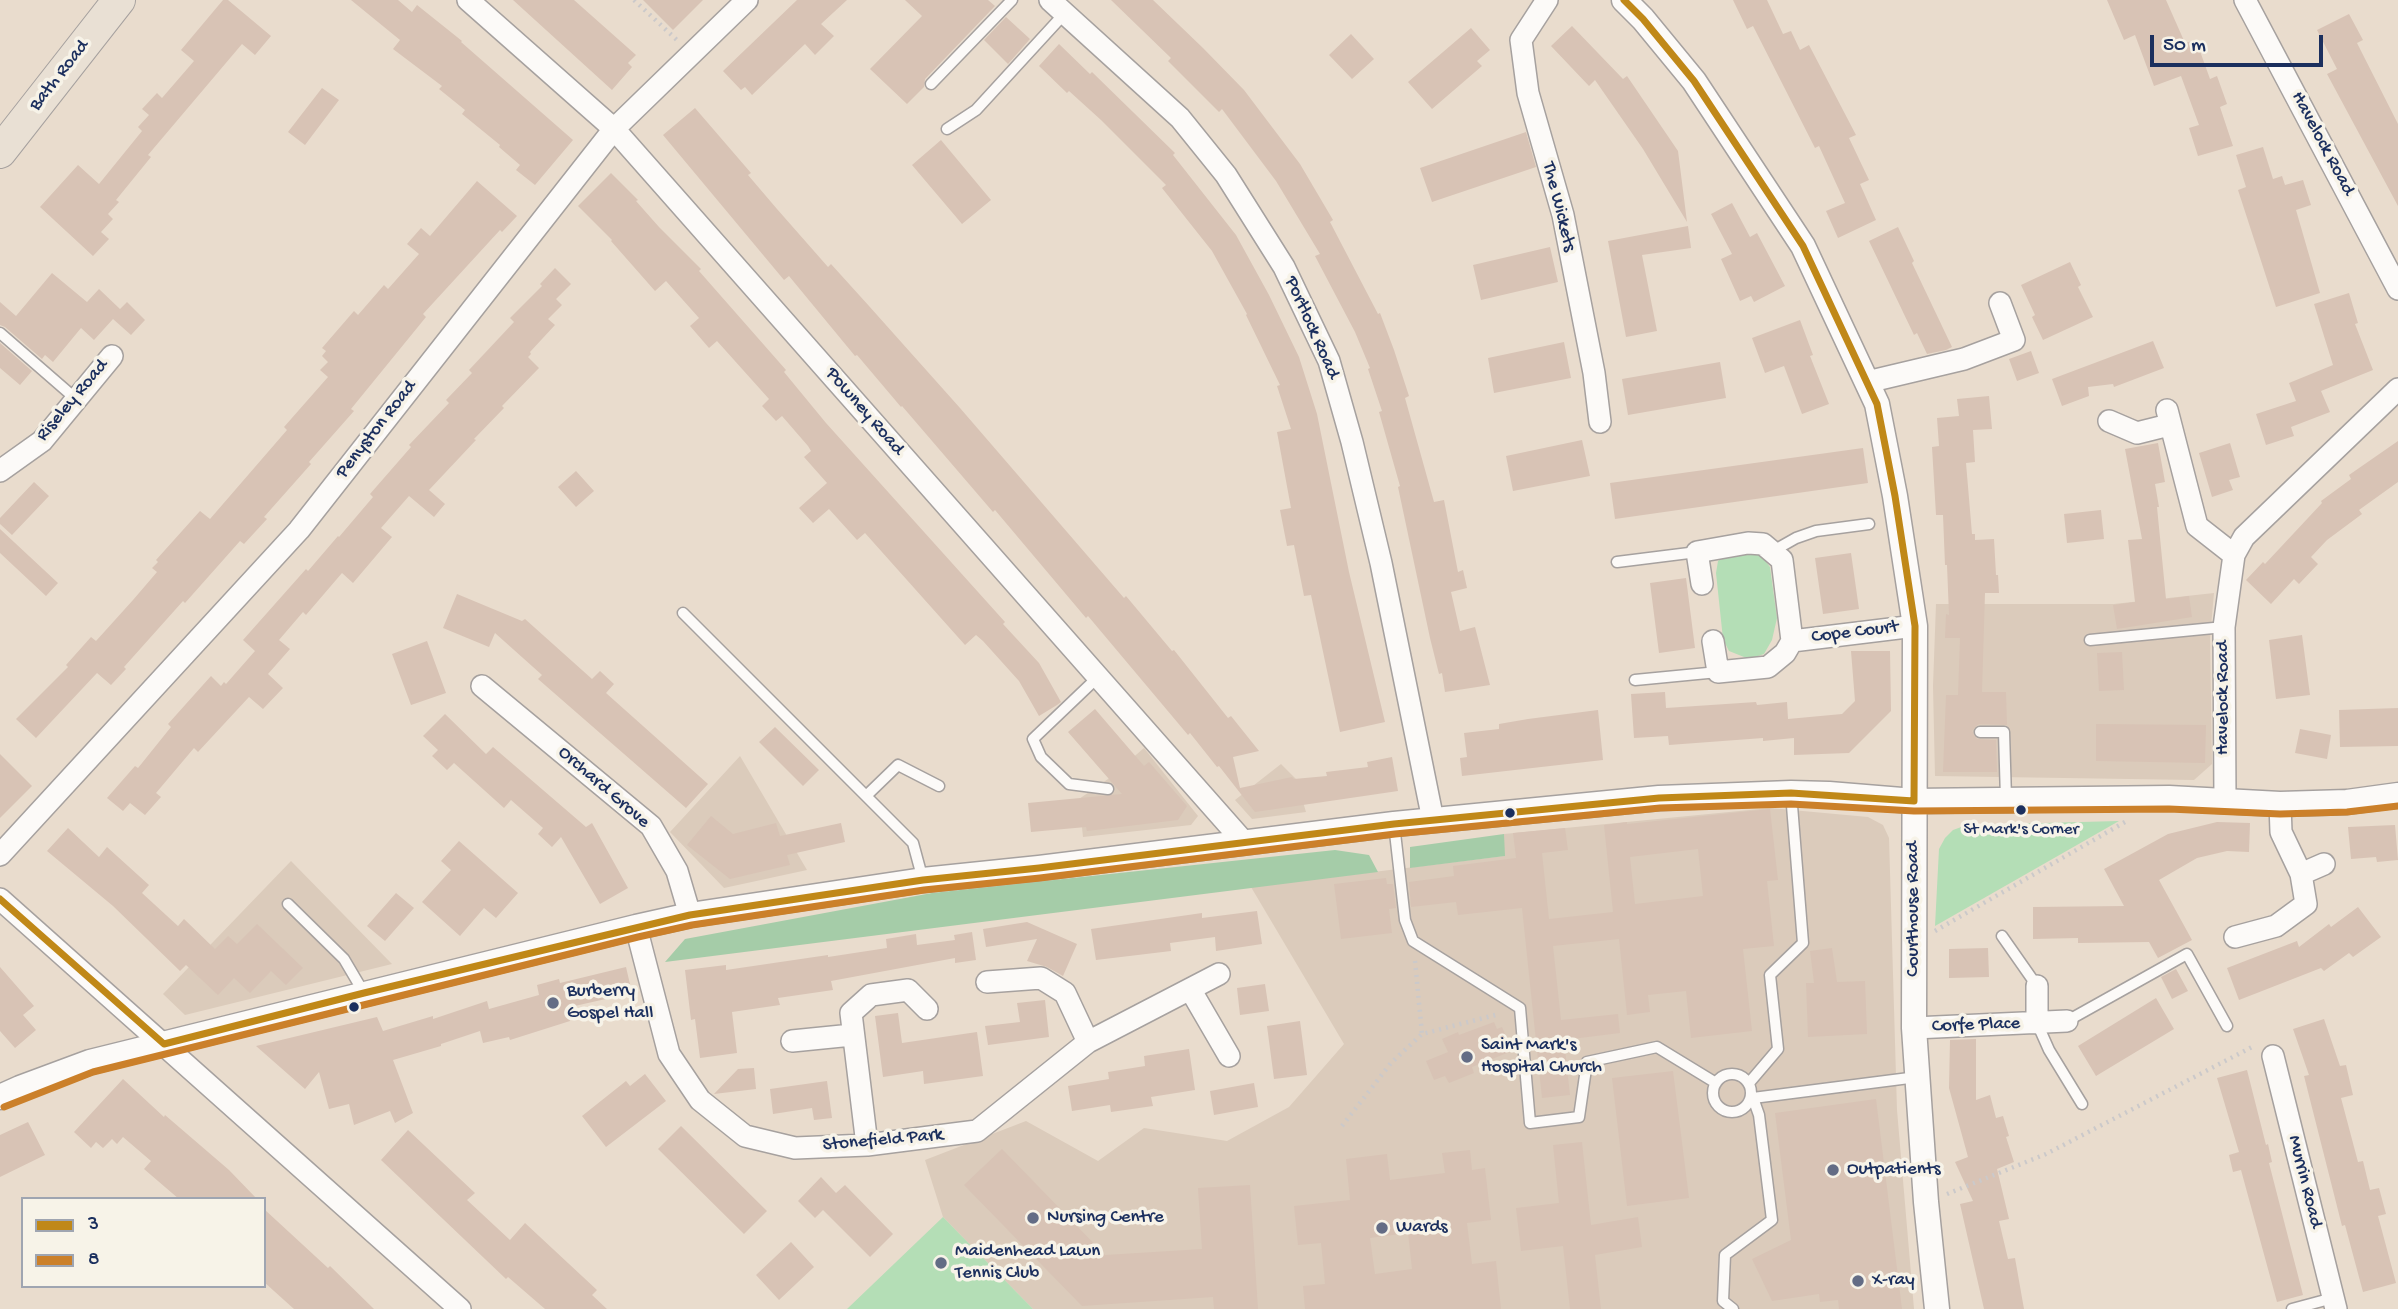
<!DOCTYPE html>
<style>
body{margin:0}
#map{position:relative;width:2398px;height:1309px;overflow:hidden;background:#e9dccd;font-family:"Gochi Hand",sans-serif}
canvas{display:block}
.legend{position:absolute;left:21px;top:1197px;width:245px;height:91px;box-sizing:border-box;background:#f7f3e8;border:2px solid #9fa5b1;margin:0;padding:9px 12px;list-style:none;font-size:21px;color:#1b2f5e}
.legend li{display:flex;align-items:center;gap:14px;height:35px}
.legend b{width:35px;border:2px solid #9fa5b1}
.scale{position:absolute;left:2150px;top:35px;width:173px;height:32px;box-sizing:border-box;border:4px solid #1b2f5e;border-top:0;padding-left:9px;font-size:21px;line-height:24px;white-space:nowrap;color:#1b2f5e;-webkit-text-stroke:5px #f7f3e8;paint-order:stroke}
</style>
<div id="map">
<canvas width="2398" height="1309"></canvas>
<ul class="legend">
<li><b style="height:9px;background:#c08818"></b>3</li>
<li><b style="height:9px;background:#cb802a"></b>8</li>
</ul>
<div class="scale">50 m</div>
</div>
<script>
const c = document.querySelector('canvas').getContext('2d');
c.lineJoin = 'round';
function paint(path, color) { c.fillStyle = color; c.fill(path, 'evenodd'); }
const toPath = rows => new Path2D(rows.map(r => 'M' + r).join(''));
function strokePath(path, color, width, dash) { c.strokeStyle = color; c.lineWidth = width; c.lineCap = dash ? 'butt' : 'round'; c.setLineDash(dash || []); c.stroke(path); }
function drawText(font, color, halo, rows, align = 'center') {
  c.font = font + ' "Gochi Hand",sans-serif'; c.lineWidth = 7; c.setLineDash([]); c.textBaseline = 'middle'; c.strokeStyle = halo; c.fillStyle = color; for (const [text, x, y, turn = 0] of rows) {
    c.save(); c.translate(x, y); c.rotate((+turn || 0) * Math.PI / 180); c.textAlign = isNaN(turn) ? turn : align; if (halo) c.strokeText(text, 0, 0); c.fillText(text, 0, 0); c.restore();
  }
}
const built = toPath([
 [2214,593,2210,638,2212,764,2194,780,1935,776,1933,686,1936,604,2114,604],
 [1144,748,1198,816,1191,825,1083,837,1079,799,1108,779],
 [740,756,807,870,724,888,670,832],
 [1281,764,1296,779,1306,812,1252,819,1235,800],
 [1770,808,1868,817,1883,825,1889,838,1897,1110,1914,1309,1033,1309,943,1217,925,1160,1026,1121,1098,1161,1144,1128,1227,1141,1289,1107,1344,1044,1251,887,1504,856,1504,834],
 [291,861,392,964,185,1015,163,994]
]);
const green = toPath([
 [1745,550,1760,554,1770,567,1777,618,1772,640,1764,654,1749,659,1729,651,1723,639,1716,573,1718,561,1726,554],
 [2119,821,1935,926,1939,849,1945,838,1953,830,1967,825],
 [943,1217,1033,1309,847,1309]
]);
const forest = toPath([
 [1504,834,1505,856,1410,868,1410,847],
 [1335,850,1369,855,1378,872,665,962,685,939,932,893]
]);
const building = toPath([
 [223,0,228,0,271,36,255,55,242,44,148,155,151,157,116,200,119,202,108,214,113,219,101,232,109,239,93,256,40,207,78,165,99,184,142,131,138,127,149,115,142,109,157,93,162,98,194,61,181,50],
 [351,0,398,0,412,12,417,5,462,41,461,42,573,140,535,185,516,170,520,165,499,147,500,145,462,114,465,110,439,89,442,86,393,49,400,40],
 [513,0,574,0,636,55,628,63,632,67,612,90],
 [643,0,703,0,673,30],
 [797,0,847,0,821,24,834,36,815,55,805,44,752,95,745,87,741,90,723,71],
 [905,0,988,0,995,6,925,79,924,87,907,104,870,69,922,16],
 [1111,0,1153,0,1203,48,1244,90,1300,164,1333,220,1330,222,1378,314,1380,313,1394,350,1409,396,1405,398,1434,502,1444,500,1458,572,1463,570,1467,588,1451,592,1460,631,1475,627,1490,685,1445,692,1442,673,1439,674,1430,638,1398,487,1400,486,1379,412,1382,411,1368,369,1370,368,1355,332,1315,256,1320,254,1276,181,1222,109,1219,112,1168,61,1171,58],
 [1733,0,1767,0,1783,34,1791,31,1800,50,1809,45,1856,135,1849,138,1869,180,1860,184,1876,220,1838,238,1826,211,1845,203,1819,146,1815,148,1753,26,1747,29],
 [2107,0,2166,0,2185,43,2196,40,2210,79,2217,76,2227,104,2220,107,2233,146,2198,156,2189,128,2199,125,2181,76,2154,86,2135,35,2124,40],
 [2349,14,2363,40,2357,43,2398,124,2398,206,2327,74,2337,69,2317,30],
 [1006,17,1030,39,1008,64,984,40],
 [1572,26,1623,79,1627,76,1678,151,1687,222,1643,149,1595,80,1589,86,1551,46],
 [1471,28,1490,50,1477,61,1482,66,1432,109,1408,82],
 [1351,34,1374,59,1352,79,1329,55],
 [1059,44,1090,74,1092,72,1175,153,1173,155,1236,235,1269,295,1299,357,1317,414,1349,572,1385,722,1340,732,1311,595,1304,596,1294,545,1287,546,1280,510,1291,508,1277,432,1291,429,1277,386,1280,385,1246,315,1247,314,1212,251,1162,188,1166,185,1101,120,1069,91,1067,93,1039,66],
 [322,88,339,100,305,145,288,132],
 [695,108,751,173,748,175,777,209,828,267,831,264,869,306,960,408,1124,598,1126,596,1172,651,1174,650,1228,718,1231,716,1259,751,1233,757,1240,788,1292,777,1294,779,1327,776,1326,772,1368,767,1367,762,1392,757,1398,791,1255,812,1219,766,1217,767,1190,733,1188,735,1088,616,1086,618,995,510,993,512,902,406,901,407,857,355,855,356,789,276,784,280,663,135],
 [1526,132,1536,167,1432,202,1420,168],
 [941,140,991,200,962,224,912,165],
 [2263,147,2273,179,2282,176,2285,185,2303,180,2311,205,2296,210,2320,293,2276,307,2238,190,2246,187,2236,155],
 [611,173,638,200,636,201,659,227,701,269,699,271,786,370,784,372,826,423,1005,622,1003,624,1039,663,1061,702,1057,705,1039,716,1019,681,983,641,976,635,965,645,865,533,857,540,829,509,813,523,799,508,827,483,804,457,811,451,808,446,782,416,776,421,762,406,769,399,717,341,709,348,690,326,699,318,666,281,655,291,611,241,612,240,578,206],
 [477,181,517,216,502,232,500,230,423,314,426,317,351,409,354,411,309,462,311,464,264,517,267,519,244,544,240,541,185,603,183,601,124,667,126,669,111,685,97,673,36,738,16,719,68,667,66,665,91,637,96,641,133,600,157,572,152,568,158,562,156,560,200,511,210,519,287,430,284,427,328,377,320,370,328,362,322,356,326,351,322,348,354,311,358,315,384,285,388,289,419,254,407,244,421,228,430,236],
 [1732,203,1750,237,1757,233,1785,286,1754,302,1751,296,1740,301,1721,259,1732,254,1711,214],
 [1688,226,1691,248,1642,255,1657,331,1626,337,1608,241],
 [1898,227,1914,261,1912,263,1952,347,1946,350,1927,354,1917,333,1914,335,1869,241],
 [1550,247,1558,282,1481,300,1473,265],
 [2070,262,2081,285,2078,287,2093,317,2043,340,2032,317,2035,315,2021,285],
 [555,268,571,284,556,299,562,305,548,319,555,325,530,352,531,354,528,357,539,368,502,406,504,408,474,439,476,440,429,490,445,504,434,517,409,496,381,528,392,537,353,583,342,573,306,615,303,612,279,640,290,649,268,674,283,688,263,709,249,697,198,752,194,748,156,793,161,797,145,815,130,803,123,811,107,798,135,766,138,768,171,727,168,724,211,676,221,686,224,682,226,684,255,651,243,640,306,569,308,571,338,536,339,537,373,497,370,494,411,447,409,445,449,403,446,400,472,373,469,370,514,322,510,318,542,286,540,284],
 [52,273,87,302,99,289,120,309,127,302,145,320,131,335,113,319,94,340,81,328,53,362,45,355,42,359,5,327,0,325,0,302,16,316],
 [2349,293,2358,323,2355,324,2373,370,2321,391,2330,412,2291,427,2294,436,2266,445,2256,414,2296,401,2289,383,2333,365,2314,304],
 [1800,320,1813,355,1810,356,1829,404,1802,414,1784,366,1765,373,1752,338],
 [2153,341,2164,368,2114,387,2113,384,2088,387,2089,396,2062,406,2052,379],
 [1564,342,1571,378,1494,393,1488,358],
 [0,343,32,371,20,385,0,368],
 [2031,351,2039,373,2017,381,2009,359],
 [1720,362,1726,398,1628,415,1622,379],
 [1989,396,1992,429,1973,430,1975,462,1966,463,1972,534,1975,534,1975,540,1994,539,1996,575,1998,575,1999,593,1985,593,1982,692,2006,692,2007,725,1979,724,1976,726,1972,731,1977,739,1996,740,1997,772,1943,772,1946,695,1958,695,1960,638,1945,638,1946,614,1949,615,1947,565,1945,565,1943,515,1936,515,1932,447,1939,446,1937,418,1959,416,1957,399],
 [1582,440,1590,476,1513,491,1506,456],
 [2398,441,2398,482,2359,510,2362,514,2327,540,2311,557,2318,564,2299,584,2294,579,2271,604,2246,580,2263,562,2265,564,2322,503,2321,501,2351,479,2349,475],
 [2158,443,2165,482,2155,484,2159,507,2157,507,2166,599,2189,596,2192,617,2117,629,2113,605,2135,602,2128,540,2142,539,2125,449],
 [2230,443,2240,477,2229,480,2233,490,2212,497,2199,453],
 [1863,448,1868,483,1615,519,1610,483],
 [576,471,594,491,576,507,558,487],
 [34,482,49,496,12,535,0,524,0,518],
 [2101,510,2104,539,2067,543,2064,514],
 [0,529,58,583,46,596,0,553],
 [1851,553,1859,609,1823,614,1815,558],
 [1686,578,1695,648,1659,653,1650,583],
 [457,594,522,621,525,619,592,679,600,671,614,684,606,693,708,784,686,808,538,679,542,675,495,633,489,647,443,628],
 [2302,635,2310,695,2276,699,2269,640],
 [427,641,446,693,411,705,392,654],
 [1851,651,1890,651,1891,711,1849,753,1794,755,1794,738,1763,741,1763,738,1669,745,1668,736,1634,738,1631,694,1665,692,1666,708,1756,702,1757,705,1787,702,1788,719,1842,714,1855,701],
 [2122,652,2124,690,2099,691,2097,653],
 [2398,708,2398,746,2340,747,2339,710],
 [1095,709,1144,766,1149,762,1187,806,1178,820,1087,831,1086,827,1031,832,1028,803,1122,794,1068,732],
 [1598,710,1603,760,1462,776,1460,758,1467,757,1464,733,1499,729,1499,724,1528,719],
 [445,714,486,754,493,747,586,827,592,823,628,888,600,904,561,837,552,847,538,834,543,828,511,800,504,808,454,763,447,770,432,756,438,750,423,736],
 [2096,724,2206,725,2205,763,2096,761],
 [775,727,819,770,803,786,759,742],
 [2300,729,2331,735,2327,759,2295,753],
 [0,754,32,786,0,818],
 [1770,809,1778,880,1767,881,1774,946,1743,949,1752,1031,1691,1038,1686,991,1648,995,1650,1012,1627,1015,1619,939,1553,946,1561,1020,1618,1014,1620,1033,1564,1040,1570,1095,1542,1098,1522,908,1458,915,1456,902,1411,907,1409,882,1454,876,1453,866,1516,858,1513,833,1565,828,1568,850,1542,853,1549,919,1613,912,1604,825,1627,822,1627,824],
 [1698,849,1703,896,1635,904,1630,857],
 [711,816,733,834,776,823,780,836,841,823,845,842,787,855,790,865,730,879,687,845],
 [2217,822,2250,823,2249,852,2227,851,2197,858,2159,880,2192,940,2158,958,2149,942,2078,943,2078,938,2033,939,2033,907,2124,906,2104,869,2168,834],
 [2395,825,2398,860,2377,862,2376,857,2351,859,2348,827],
 [68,828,99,857,107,847,149,885,142,893,178,926,184,919,215,949,228,936,237,944,257,924,303,968,286,985,271,971,250,993,234,978,218,995,186,965,180,971,113,906,47,851],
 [459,841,518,893,496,918,484,908,460,936,422,902,451,870,441,861],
 [1386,878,1387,884,1393,884,1396,908,1389,909,1392,933,1341,939,1334,884],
 [396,893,414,908,385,941,367,926],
 [2358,907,2381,937,2353,957,2349,953,2324,971,2321,968,2239,1000,2227,968,2297,941,2299,947,2329,924,2331,927],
 [1257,911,1262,944,1216,951,1215,937,1170,943,1171,951,1096,960,1091,929,1202,913,1202,918],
 [1027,922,1077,944,1063,976,1047,967,1027,961,1037,939,986,947,983,929],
 [972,932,976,960,955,963,955,958,831,981,833,990,778,998,780,1005,732,1012,737,1053,700,1058,695,1019,691,1020,685,970,726,965,726,970,828,955,828,957,887,948,886,939,916,934,917,945,955,940,954,935],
 [1832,948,1837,982,1865,981,1867,1034,1808,1037,1806,983,1814,983,1810,951],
 [1988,948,1989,977,1949,978,1949,949],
 [0,967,34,1006,23,1015,36,1030,15,1048,0,1031],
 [626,967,632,993,566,1008,570,1021,510,1040,509,1037,483,1043,480,1031,441,1044,441,1046,393,1060,413,1113,395,1123,390,1111,354,1125,349,1104,329,1109,319,1072,305,1089,256,1046,377,1017,383,1031,433,1016,433,1019,487,1001,489,1009,539,995,537,985,559,979,560,983],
 [2176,969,2188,991,2172,999,2161,977],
 [1265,984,1269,1011,1240,1015,1237,988],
 [2156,998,2174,1029,2096,1076,2078,1046],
 [1045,1000,1049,1037,988,1045,985,1026,1020,1022,1017,1003],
 [898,1013,902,1043,977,1032,983,1076,924,1084,923,1071,883,1077,875,1016],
 [2324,1019,2340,1066,2346,1065,2353,1095,2341,1098,2358,1162,2363,1161,2370,1190,2379,1188,2386,1214,2378,1216,2396,1283,2363,1292,2345,1225,2342,1226,2304,1076,2309,1075,2293,1029],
 [1300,1021,1307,1075,1274,1079,1267,1026],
 [1494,1022,1497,1029,1502,1027,1512,1051,1472,1067,1474,1073,1449,1083,1445,1076,1434,1080,1426,1061,1448,1052,1442,1039,1458,1032,1459,1035],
 [1976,1039,1976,1100,1990,1095,1996,1118,2003,1116,2009,1136,2006,1137,2014,1162,1997,1169,2009,1219,1999,1221,2008,1259,2015,1258,2024,1309,1984,1309,1960,1204,1973,1201,1955,1162,1968,1157,1949,1088,1950,1040],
 [1189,1049,1195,1090,1151,1097,1153,1106,1111,1112,1110,1105,1072,1111,1068,1086,1109,1079,1108,1072,1145,1066,1144,1056],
 [754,1068,756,1089,714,1094,738,1069],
 [2247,1070,2266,1145,2268,1144,2272,1162,2269,1163,2303,1295,2277,1302,2241,1170,2233,1172,2229,1155,2239,1152,2217,1078],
 [1673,1071,1689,1198,1627,1206,1612,1078],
 [645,1074,666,1101,606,1147,582,1116,626,1081,630,1086],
 [123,1079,164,1117,165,1115,229,1170,257,1199,179,1199,144,1169,151,1161,123,1137,117,1144,112,1139,103,1148,96,1142,91,1148,74,1132],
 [827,1081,832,1118,814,1120,812,1108,773,1114,770,1089],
 [1254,1083,1258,1107,1214,1115,1210,1091],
 [1876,1099,1902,1309,1839,1309,1838,1300,1820,1302,1819,1294,1772,1301,1752,1259,1791,1240,1775,1113],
 [28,1122,45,1155,0,1177,0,1135],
 [681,1126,767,1211,744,1234,658,1149],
 [408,1130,475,1193,467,1200,510,1240,525,1223,597,1290,592,1295,607,1309,545,1309,508,1277,506,1279,381,1160],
 [1582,1142,1591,1225,1638,1217,1642,1247,1595,1255,1601,1309,1570,1309,1563,1246,1521,1251,1516,1208,1559,1203,1553,1145],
 [1002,1149,1105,1255,1202,1249,1198,1188,1250,1185,1258,1309,1214,1309,1213,1297,1082,1306,964,1185],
 [1470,1150,1472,1170,1485,1168,1491,1220,1467,1223,1472,1264,1496,1261,1501,1309,1305,1309,1303,1286,1325,1284,1321,1243,1298,1245,1294,1206,1350,1200,1346,1159,1387,1154,1390,1180,1445,1173,1442,1153],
 [1408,1233,1412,1269,1375,1274,1370,1238],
 [821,1177,836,1193,845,1185,893,1234,870,1257,823,1210,815,1218,798,1201],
 [264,1209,328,1268,330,1266,374,1309,294,1309,264,1282],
 [791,1242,814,1267,779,1300,756,1275]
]);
const path = toPath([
 [634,0,678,41],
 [1935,931,2125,822],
 [1415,961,1422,1034,1499,1014],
 [1342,1126,1391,1063,1422,1034],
 [1947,1194,2046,1154,2254,1046]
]);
const service = toPath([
 [931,84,1012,0],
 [947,129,976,110,1065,13],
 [0,333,76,399],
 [1773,551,1796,538,1816,531,1869,524],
 [1617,562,1697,552],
 [683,613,913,843,923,880],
 [2090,640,2224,627],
 [1098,677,1033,739,1041,757,1069,784,1108,789],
 [1635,680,1718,672],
 [1980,732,2004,732,2006,799],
 [866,796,898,765,939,786],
 [1394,824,1405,920,1413,941,1520,1008,1530,1123,1579,1117,1587,1062,1657,1047,1716,1083],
 [288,904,344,959,364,993],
 [2002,936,2037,986],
 [2067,1021,2187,954,2227,1026],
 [2037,1023,2049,1050,2082,1104],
 '1713 1093a19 19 0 1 1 38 0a19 19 0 1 1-38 0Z',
 [1749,1083,1778,1049,1770,975,1803,943,1791,793],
 [1733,1309,1723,1301,1725,1255,1772,1220,1759,1115,1753,1098,1917,1077],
 [2292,1309,2333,1298]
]);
const minor = toPath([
 [468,0,614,129,1243,841],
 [1050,0,1180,118,1226,175,1284,267,1329,361,1352,442,1381,563,1433,820],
 [1547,0,1521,40,1528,93,1563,215,1594,373,1600,422],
 [2245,0,2398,289],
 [1867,382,1964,359,2014,340,2000,303],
 [2167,410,2197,526,2234,555],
 [2109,421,2137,433,2169,425],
 [0,471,42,441,112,356],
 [1702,584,1697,552,1748,543,1763,544,1782,560,1792,641,1915,626],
 [1713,641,1718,672,1768,667,1785,653,1792,641],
 [482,686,651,826,677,871,690,915],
 [2225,800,2224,627,2234,555,2244,537,2398,389],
 [0,855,299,530,614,129,747,0],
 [2301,874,2324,864],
 [0,899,460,1309],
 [636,927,669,1054,700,1100,745,1136,795,1148,867,1145,977,1131,1088,1042,1219,974],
 [2235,937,2276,926,2306,904,2301,874,2281,832,2280,804],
 [987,982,1041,978,1065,993,1088,1042],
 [2037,986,2037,1023],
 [1190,989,1229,1056],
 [1914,1028,2067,1021],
 [792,1041,852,1035],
 [2273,1056,2336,1309],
 [867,1145,851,1013,871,995,908,990,927,1009]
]);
const tertiary = toPath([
 [1624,0,1643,19,1694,81,1803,246,1877,404,1895,496,1915,626,1914,1028,1926,1202,1937,1309],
 [0,1097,20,1088,90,1062,636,927,690,915,923,880,1039,868,1394,824,1659,798,1791,793,1829,794,1914,801,2169,798,2280,804,2347,802,2398,795]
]);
const primary = toPath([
 [0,152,119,0]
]);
const bus1 = toPath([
 [0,899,164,1044,364,993,690,915,923,880,1039,868,1394,824,1659,798,1791,793,1914,801,1915,626,1895,496,1877,404,1803,246,1694,81,1643,19,1624,0]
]);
const bus2 = toPath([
 [4,1107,93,1072,638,937,692,925,924,890,1040,878,1395,834,1660,808,1791,804,1914,811,2169,809,2280,814,2347,812,2398,806]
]);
const markers = [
 [2021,810,6,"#1b2f5e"],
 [1510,813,6,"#1b2f5e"],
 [553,1003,7,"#636c85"],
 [354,1007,6,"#1b2f5e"],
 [1467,1057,7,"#636c85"],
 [1833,1170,7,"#636c85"],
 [1033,1218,7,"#636c85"],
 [1382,1228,7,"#636c85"],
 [941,1263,7,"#636c85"],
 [1858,1281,7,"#636c85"]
];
const busNames = [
 ["St Mark's Corner",2021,830]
];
const streetNames = [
 ["Bath Road",60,76,-52],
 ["Havelock Road",2322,144,62],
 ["The Wickets",1558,207,76],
 ["Portlock Road",1311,328,66],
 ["Riseley Road",73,401,-50],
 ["Powney Road",864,412,49],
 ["Penyston Road",377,430,-52],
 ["Cope Court",1855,633,-7],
 ["Havelock Road",2224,698,-90],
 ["Orchard Grove",603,788,41],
 ["Courthouse Road",1914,909,-90],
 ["Corfe Place",1976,1026,-2],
 ["Stonefield Park",883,1141,-5],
 ["Murrin Road",2304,1182,76]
];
const poiNames = [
 ["Burberry",567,992],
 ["Gospel Hall",567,1014],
 ["Saint Mark's",1481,1046],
 ["Hospital Church",1481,1068],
 ["Outpatients",1847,1170],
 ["Nursing Centre",1047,1218],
 ["Wards",1396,1228],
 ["Maidenhead Lawn",955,1252],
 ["Tennis Club",955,1274],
 ["X-ray",1872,1281]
];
paint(built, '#dbcbbb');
paint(green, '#b4deb6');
paint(forest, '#a5cca8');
paint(building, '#d8c3b5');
strokePath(service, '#a6a19f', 13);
strokePath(minor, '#a6a19f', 24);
strokePath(tertiary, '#a6a19f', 27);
strokePath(primary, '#a6a19f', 34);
strokePath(path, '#cbc9ca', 4.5, [2, 5]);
strokePath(service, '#fcfaf8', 10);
strokePath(minor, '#fcfaf8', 21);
strokePath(tertiary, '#fcfaf8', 24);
strokePath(primary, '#e9e0d4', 32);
strokePath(bus1, '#c08818', 7);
strokePath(bus2, '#cb802a', 7);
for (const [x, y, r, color] of markers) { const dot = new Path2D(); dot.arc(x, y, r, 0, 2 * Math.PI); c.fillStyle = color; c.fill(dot); strokePath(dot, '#f7f3e8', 2.5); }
drawText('17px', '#1b2f5e', '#f7f3e8', busNames);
drawText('19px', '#1b2f5e', '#f7f3e8', streetNames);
drawText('19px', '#1b2f5e', '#f7f3e8', poiNames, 'left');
</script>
